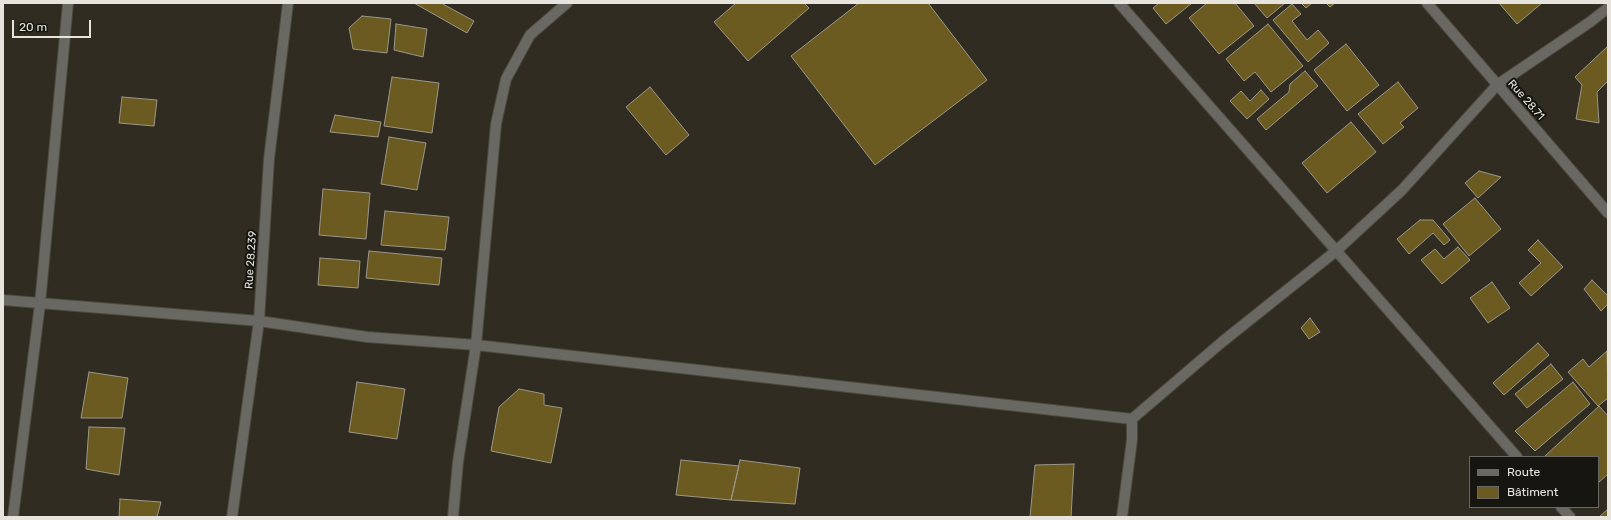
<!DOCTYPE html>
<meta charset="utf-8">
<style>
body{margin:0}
#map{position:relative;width:1611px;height:520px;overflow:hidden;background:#302c21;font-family:Rubik,sans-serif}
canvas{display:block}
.frame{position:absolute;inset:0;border:4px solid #e6e4dd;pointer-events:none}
.legend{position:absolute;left:1469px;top:456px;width:130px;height:52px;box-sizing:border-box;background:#161510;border:1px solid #696862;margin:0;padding:5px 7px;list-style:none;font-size:12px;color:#e6e4dd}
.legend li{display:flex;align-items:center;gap:8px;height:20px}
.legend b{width:20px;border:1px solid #696862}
.scale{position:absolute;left:12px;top:20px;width:79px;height:18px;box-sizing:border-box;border:2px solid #e6e4dd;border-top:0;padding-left:5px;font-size:12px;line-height:14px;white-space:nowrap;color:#e6e4dd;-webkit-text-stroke:3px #161510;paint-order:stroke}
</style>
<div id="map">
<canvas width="1611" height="520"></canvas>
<div class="frame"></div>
<ul class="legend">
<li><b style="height:5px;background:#6a6862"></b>Route</li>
<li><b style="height:11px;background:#6c5b20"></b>Bâtiment</li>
</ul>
<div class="scale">20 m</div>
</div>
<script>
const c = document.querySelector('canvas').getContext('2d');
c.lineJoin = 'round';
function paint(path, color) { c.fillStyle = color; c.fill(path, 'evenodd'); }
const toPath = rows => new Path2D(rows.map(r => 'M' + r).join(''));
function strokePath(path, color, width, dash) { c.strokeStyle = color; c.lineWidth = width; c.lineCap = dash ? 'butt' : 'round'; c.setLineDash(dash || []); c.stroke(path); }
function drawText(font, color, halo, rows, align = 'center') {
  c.font = font + ' Rubik,sans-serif'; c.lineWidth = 4; c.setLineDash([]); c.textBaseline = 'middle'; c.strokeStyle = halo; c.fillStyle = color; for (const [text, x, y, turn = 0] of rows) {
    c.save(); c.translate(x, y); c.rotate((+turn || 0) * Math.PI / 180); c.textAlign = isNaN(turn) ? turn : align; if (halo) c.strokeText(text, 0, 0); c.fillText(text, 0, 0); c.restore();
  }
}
const building = toPath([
 [414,3,441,3,474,21,467,33,414,3],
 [736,3,804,3,809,8,748,61,714,22,736,3],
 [859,3,928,3,987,80,875,165,791,56,859,3],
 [1159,3,1192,3,1166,24,1153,8,1159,3],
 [1207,3,1235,3,1254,26,1219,54,1189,18,1207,3],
 [1254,3,1285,3,1267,18,1254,3],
 [1301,3,1312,3,1306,8,1301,3],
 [1326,3,1335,3,1330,7,1326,3],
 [1499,3,1542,3,1517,24,1499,3],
 [1292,4,1301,14,1292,21,1307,40,1318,30,1329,43,1308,62,1273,20,1292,4],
 [362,16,391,19,387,53,353,49,349,28,362,16],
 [396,24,427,29,423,57,394,50,396,24],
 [1268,24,1303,66,1271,92,1255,72,1244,81,1226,59,1268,24],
 [1346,44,1379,85,1347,111,1314,70,1346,44],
 [1608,46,1608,81,1597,92,1599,123,1576,119,1582,85,1575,77,1608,46],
 [1305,71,1318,86,1266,130,1257,119,1289,92,1290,84,1305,71],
 [392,77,439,83,432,133,384,126,392,77],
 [1398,82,1418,108,1400,123,1404,127,1383,144,1358,114,1398,82],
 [650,87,689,135,666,155,626,107,650,87],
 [1261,90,1269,99,1247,119,1230,101,1241,91,1250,101,1261,90],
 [122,97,157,100,154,126,119,123,122,97],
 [335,115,381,122,378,137,330,132,335,115],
 [1351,122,1376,152,1327,193,1302,163,1351,122],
 [389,137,426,143,417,190,381,184,389,137],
 [1479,171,1501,177,1478,198,1465,183,1479,171],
 [323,189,370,193,366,239,319,235,323,189],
 [1475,198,1501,229,1469,256,1443,224,1475,198],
 [385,211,449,217,445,250,381,245,385,211],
 [1420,220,1433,220,1450,240,1444,245,1433,233,1409,254,1397,239,1420,220],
 [1538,240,1563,267,1531,296,1519,283,1541,263,1528,250,1538,240],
 [1458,247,1470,260,1442,284,1421,260,1435,249,1444,259,1458,247],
 [369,251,442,258,439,285,366,278,369,251],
 [320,258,360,261,358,288,318,285,320,258],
 [1592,280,1608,296,1608,304,1601,311,1584,289,1592,280],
 [1492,282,1510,308,1488,323,1470,298,1492,282],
 [1310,318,1320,332,1309,339,1301,328,1310,318],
 [1538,343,1549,355,1504,395,1493,383,1538,343],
 [1607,351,1608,398,1598,406,1568,372,1583,359,1589,367,1607,351],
 [1551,364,1563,379,1527,408,1515,394,1551,364],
 [89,372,128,378,122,418,81,418,89,372],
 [357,382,405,389,397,439,349,432,357,382],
 [1573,382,1590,404,1535,451,1515,431,1573,382],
 [519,389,544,394,544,405,562,408,551,463,491,451,499,407,519,389],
 [1599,406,1608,416,1608,474,1598,483,1598,457,1546,457,1545,456,1599,406],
 [89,427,125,428,119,475,86,469,89,427],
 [681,460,739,466,731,500,676,495,681,460],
 [740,460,800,468,795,504,731,500,740,460],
 [1074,464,1071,517,1030,517,1035,465,1074,464],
 [120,499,161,502,157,517,119,517,120,499],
 [1608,509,1608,517,1599,517,1608,509]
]);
const minor = toPath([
 [1119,3,1517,457],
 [1427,3,1608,213],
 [3,300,259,321,367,337,476,345,1132,419,1222,342,1336,251,1402,190,1497,85,1590,22,1608,8],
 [1561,507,1570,517],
 [13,517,40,304,68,3],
 [232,517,259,321,269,159,288,3],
 [453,517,458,462,476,345,496,124,506,79,530,35,567,3],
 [1122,517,1132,440,1132,419]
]);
const streetNames = [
 ["Rue 28.71",1526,100,49],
 ["Rue 28.239",251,260,-86]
];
paint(building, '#6c5b20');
strokePath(building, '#9b9789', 1);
strokePath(minor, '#4d493f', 12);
strokePath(minor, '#6a6862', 10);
drawText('11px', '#e6e4dd', '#161510', streetNames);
</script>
